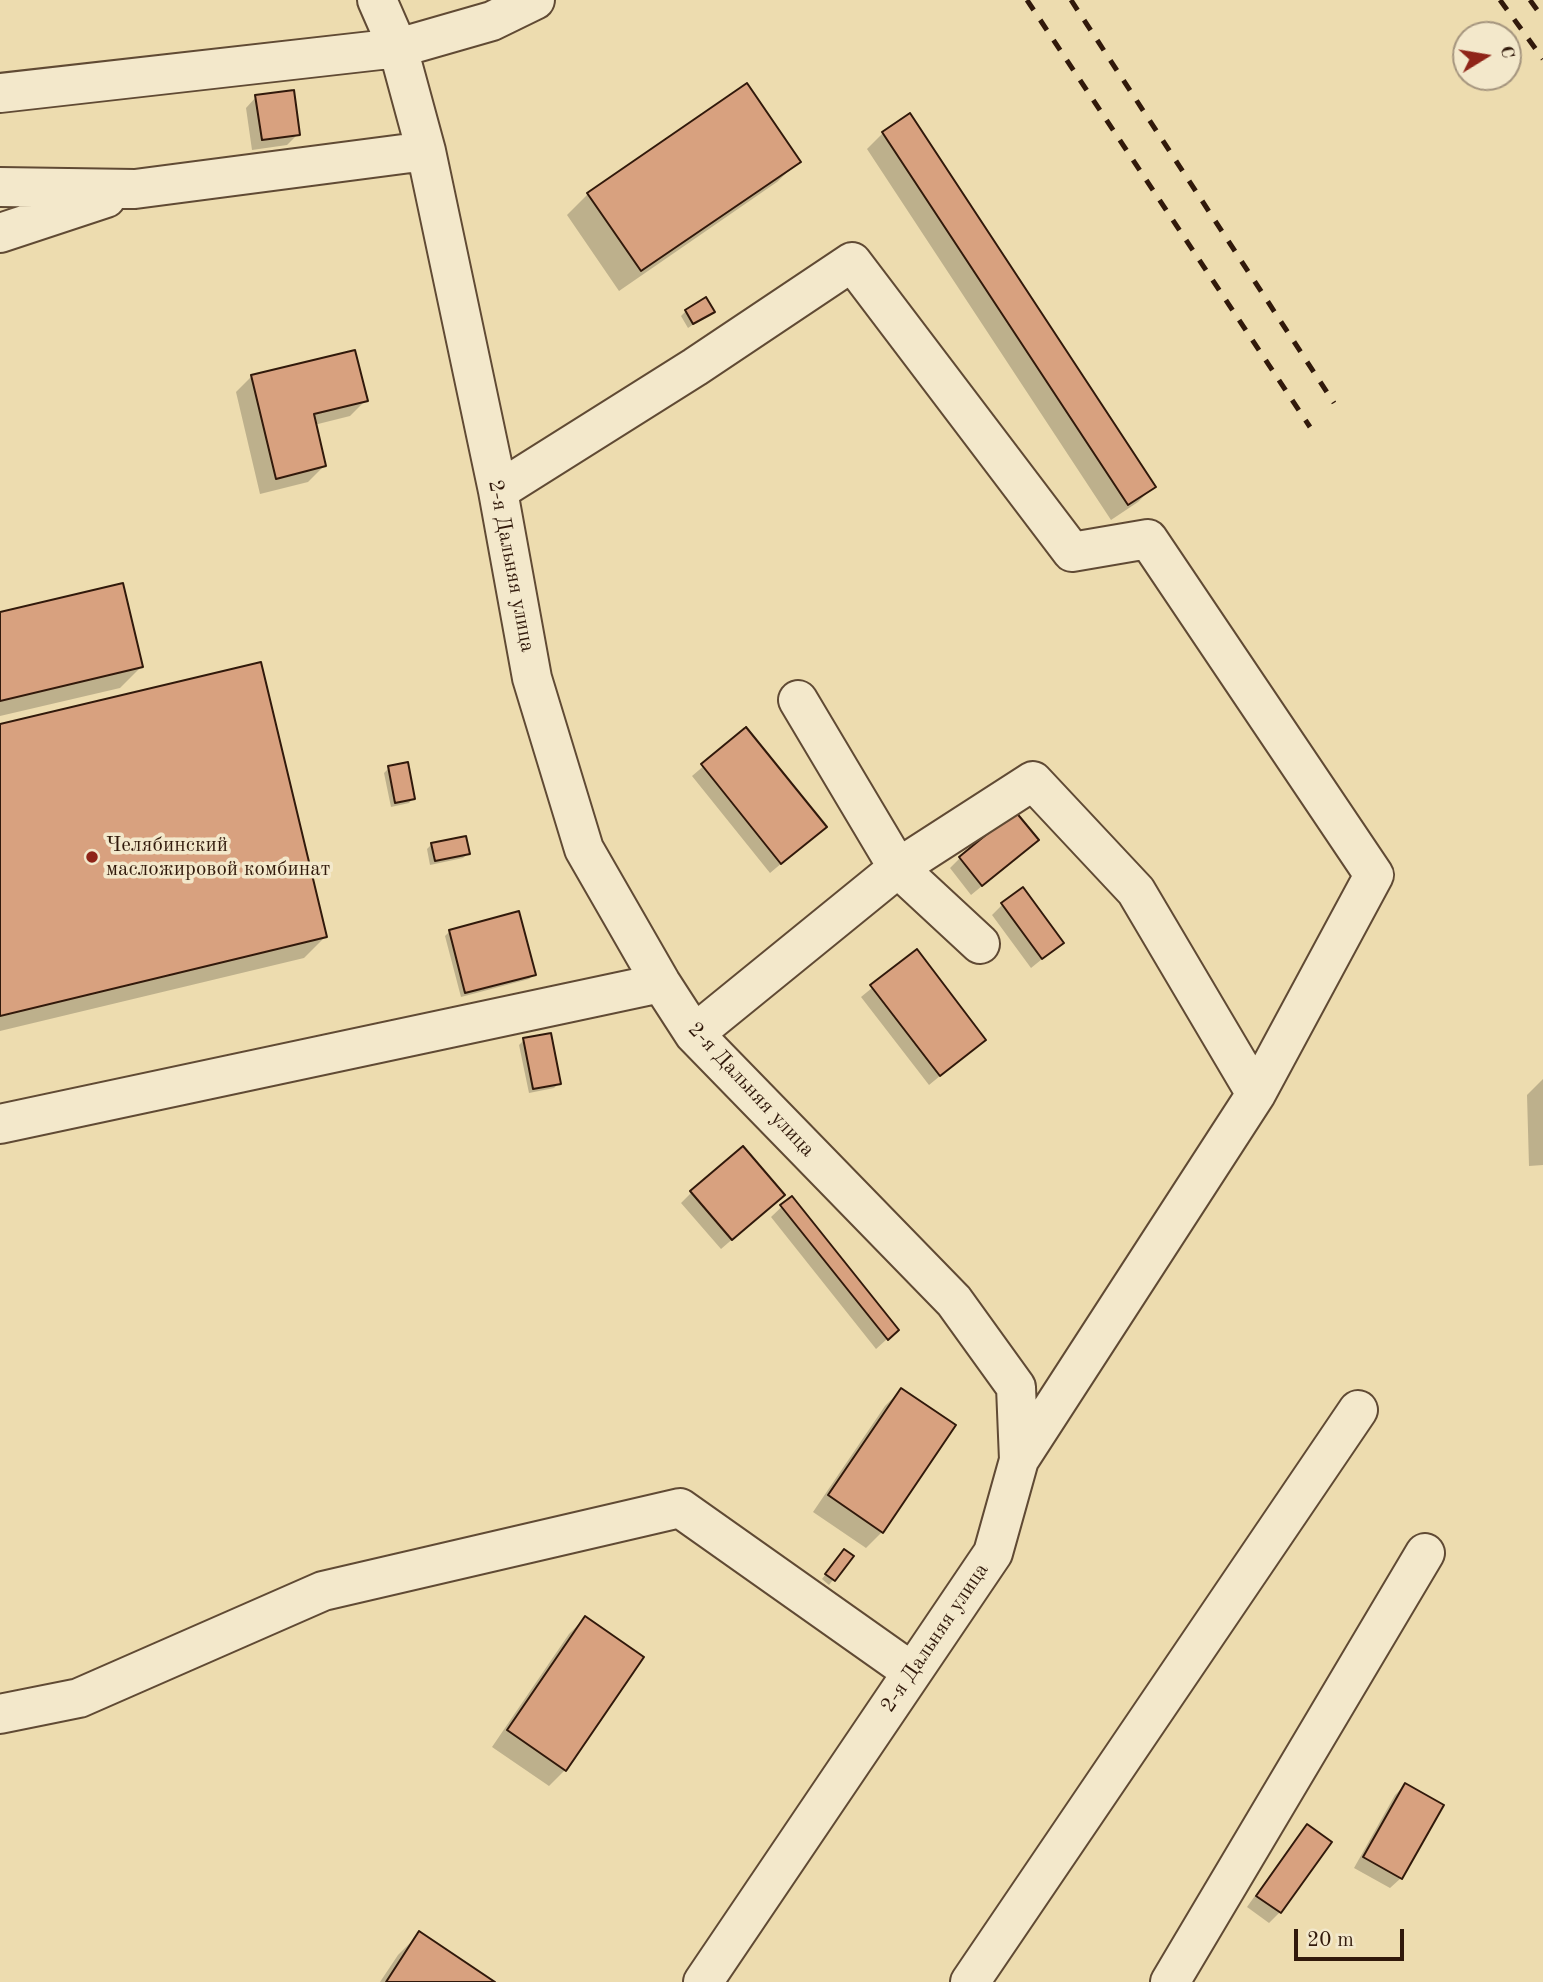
<!DOCTYPE html>
<meta charset="utf-8">
<style>
body{margin:0}
#map{position:relative;width:1543px;height:1982px;overflow:hidden;background:#eddcaf;font-family:"Old Standard TT",serif}
canvas{display:block}
.north{position:absolute;left:1452px;top:21px;width:70px;height:70px;box-sizing:border-box;background:#f3e8cb;border:2px solid #a5957e;border-radius:50%;rotate:79deg;font-size:19px;font-weight:700;line-height:28px;text-align:center;color:#31190b}
.north::after{content:'';display:block;margin:auto;width:24px;height:32px;background:#8f2418;clip-path:polygon(50% 0,100% 100%,50% 72%,0 100%)}
.scale{position:absolute;left:1294px;top:1929px;width:110px;height:32px;box-sizing:border-box;border:4px solid #31190b;border-top:0;padding-left:9px;font-size:21px;line-height:24px;white-space:nowrap;color:#31190b;-webkit-text-stroke:5px #f3e8cb;paint-order:stroke}
</style>
<div id="map">
<canvas width="1543" height="1982"></canvas>
<div class="north">С</div>
<div class="scale">20 m</div>
</div>
<script>
const c = document.querySelector('canvas').getContext('2d');
c.lineJoin = 'round';
function paint(path, color) { c.fillStyle = color; c.fill(path, 'evenodd'); }
const toPath = rows => new Path2D(rows.map(r => 'M' + r).join(''));
function strokePath(path, color, width, dash) { c.strokeStyle = color; c.lineWidth = width; c.lineCap = dash ? 'butt' : 'round'; c.setLineDash(dash || []); c.stroke(path); }
function drawText(font, color, halo, rows, align = 'center') {
  c.font = font + ' "Old Standard TT",serif'; c.lineWidth = 7; c.setLineDash([]); c.textBaseline = 'middle'; c.strokeStyle = halo; c.fillStyle = color; for (const [text, x, y, turn = 0] of rows) {
    c.save(); c.translate(x, y); c.rotate((+turn || 0) * Math.PI / 180); c.textAlign = isNaN(turn) ? turn : align; if (halo) c.strokeText(text, 0, 0); c.fillText(text, 0, 0); c.restore();
  }
}
const shadow = toPath([
 [256,97,298,134,287,145,252,150,246,108],
 [909,116,1154,486,1138,502,1111,520,867,149,883,133],
 [799,161,777,182,619,291,567,215,588,194],
 [686,311,712,312,688,328,681,316],
 [252,376,366,400,350,416,314,425,324,466,308,482,260,494,236,392],
 [0,614,141,667,120,688,0,716],
 [0,726,325,937,304,958,0,1031],
 [746,730,825,827,770,873,692,776],
 [389,768,413,798,409,803,391,807,384,773],
 [432,844,468,854,463,858,430,865,427,849],
 [1026,850,971,895,950,868,960,858],
 [1002,905,1062,943,1031,968,992,915],
 [450,931,534,974,529,979,461,997,445,936],
 [917,951,984,1040,929,1085,861,997],
 [524,1040,559,1083,554,1088,529,1093,519,1045],
 [1543,1079,1543,1165,1529,1166,1527,1095],
 [692,1192,772,1205,721,1249,681,1203],
 [791,1198,897,1330,876,1349,771,1217],
 [901,1390,882,1532,866,1548,813,1512,885,1406],
 [840,1556,851,1557,829,1585,822,1579],
 [585,1618,642,1657,565,1770,549,1786,492,1747,569,1634],
 [1405,1785,1401,1878,1390,1888,1354,1868,1395,1795],
 [1307,1826,1329,1842,1280,1912,1269,1923,1247,1907,1297,1837],
 [419,1934,492,1982,380,1982,398,1955]
]);
const building = toPath([
 [747,83,801,162,641,271,587,193,747,83],
 [294,90,300,135,262,140,255,95,294,90],
 [910,113,1156,487,1128,505,882,132,910,113],
 [706,297,715,312,693,324,685,310,706,297],
 [355,350,368,401,314,414,326,466,276,479,251,375,355,350],
 [123,583,143,667,0,701,0,612,123,583],
 [261,662,327,937,0,1016,0,724,261,662],
 [746,727,827,827,781,864,701,764,746,727],
 [408,762,415,799,395,803,388,766,408,762],
 [1015,811,1039,840,982,886,959,857,1015,811],
 [466,836,470,854,435,861,431,843,466,836],
 [1023,887,1064,943,1042,959,1001,903,1023,887],
 [519,911,536,975,465,993,449,930,519,911],
 [917,949,986,1040,940,1076,870,985,917,949],
 [551,1033,561,1084,533,1089,523,1038,551,1033],
 [743,1146,785,1195,732,1240,690,1191,743,1146],
 [792,1196,899,1330,888,1340,780,1205,792,1196],
 [901,1388,956,1425,883,1533,828,1495,901,1388],
 [844,1549,854,1556,835,1581,825,1574,844,1549],
 [585,1616,644,1657,566,1771,507,1730,585,1616],
 [1405,1783,1444,1805,1402,1879,1363,1857,1405,1783],
 [1307,1824,1332,1842,1281,1913,1256,1896,1307,1824],
 [419,1931,495,1982,386,1982,419,1931]
]);
const minor = toPath([
 [377,0,398,48,426,151,498,491,532,678,584,849,661,983,694,1034,954,1301,1016,1387,1019,1460,993,1553,703,1982],
 [0,93,398,48,492,21,535,0],
 [0,187,135,189,426,151],
 [0,233,106,198],
 [498,491,695,367,852,262,1072,552,1148,539,1374,875,1256,1094,1019,1460],
 [798,700,898,868,980,944],
 [694,1034,898,868,1033,781,1136,891,1256,1094],
 [0,1124,661,983],
 [0,1714,79,1698,323,1591,680,1508,912,1672],
 [970,1982,1358,1410],
 [1170,1982,1425,1553]
]);
const rail = toPath([
 [1027,0,1310,427],
 [1071,0,1334,403],
 [1500,0,1543,59],
 [1530,0,1543,18]
]);
const markers = [
 [92,857,7,"#8f2418"]
];
const streetNames = [
 ["2-я Дальняя улица",511,566,79],
 ["2-я Дальняя улица",751,1090,47],
 ["2-я Дальняя улица",935,1638,-56]
];
const poiNames = [
 ["Челябинский",106,845],
 ["масложировой комбинат",106,869]
];
paint(shadow, '#0003');
paint(building, '#d8a17f');
strokePath(building, '#31190b', 2);
strokePath(minor, '#604a34', 42);
strokePath(minor, '#f3e8cb', 38);
strokePath(rail, '#31190b', 5, [12, 12]);
for (const [x, y, r, color] of markers) { const dot = new Path2D(); dot.arc(x, y, r, 0, 2 * Math.PI); c.fillStyle = color; c.fill(dot); strokePath(dot, '#f3e8cb', 2.5); }
drawText('21px', '#31190b', '#f3e8cb', streetNames);
drawText('21px', '#31190b', '#f3e8cb', poiNames, 'left');
</script>
